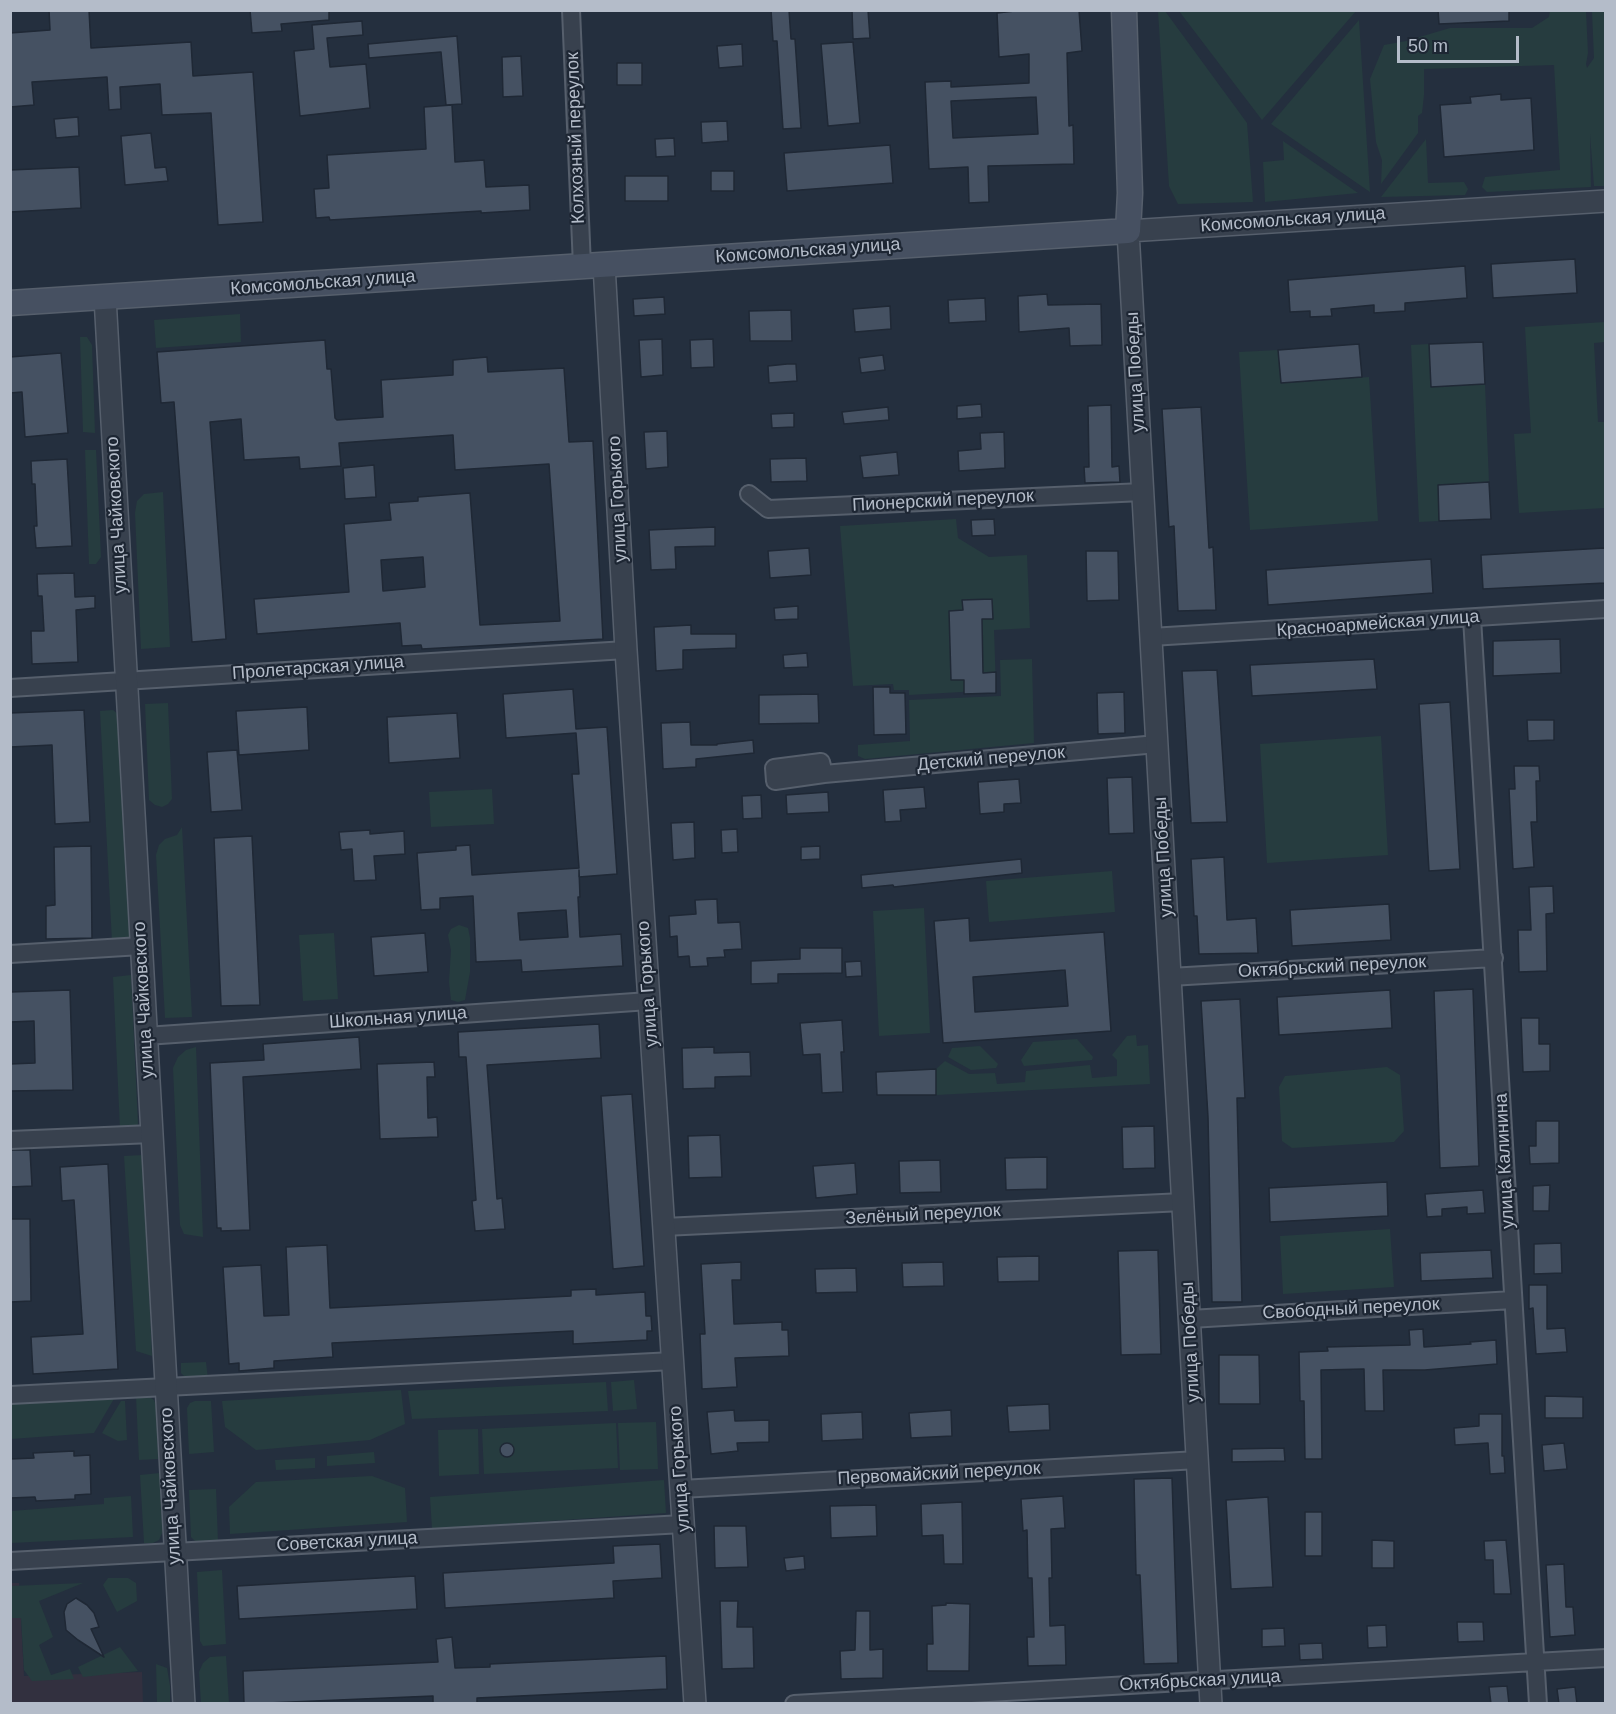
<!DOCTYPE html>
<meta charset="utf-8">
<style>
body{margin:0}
#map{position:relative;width:1616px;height:1714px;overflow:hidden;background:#242f3e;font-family:Arial,sans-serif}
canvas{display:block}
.frame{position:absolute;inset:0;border:12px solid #b4bcc9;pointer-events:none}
.scale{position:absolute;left:1397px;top:36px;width:122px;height:27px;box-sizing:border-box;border:3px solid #b4bcc9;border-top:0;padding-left:8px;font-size:18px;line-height:21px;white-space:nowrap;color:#b4bcc9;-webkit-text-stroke:4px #1d2633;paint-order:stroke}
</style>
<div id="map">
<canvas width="1616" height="1714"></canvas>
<div class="frame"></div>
<div class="scale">50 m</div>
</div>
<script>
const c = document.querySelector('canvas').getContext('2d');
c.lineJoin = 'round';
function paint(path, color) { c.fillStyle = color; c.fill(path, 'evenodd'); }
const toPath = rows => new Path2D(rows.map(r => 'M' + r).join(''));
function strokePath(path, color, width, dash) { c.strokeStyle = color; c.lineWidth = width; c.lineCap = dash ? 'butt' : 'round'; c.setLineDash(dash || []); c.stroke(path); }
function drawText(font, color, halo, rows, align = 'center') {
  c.font = font + ' Arial,sans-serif'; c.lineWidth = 4.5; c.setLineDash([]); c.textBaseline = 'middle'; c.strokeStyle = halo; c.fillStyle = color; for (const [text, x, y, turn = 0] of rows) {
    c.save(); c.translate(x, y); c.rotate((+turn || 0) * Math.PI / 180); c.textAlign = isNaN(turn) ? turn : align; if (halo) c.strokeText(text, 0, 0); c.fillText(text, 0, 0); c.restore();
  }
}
const medical = toPath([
 [11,1583,19,1583,24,1676,142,1672,143,1703,11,1704]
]);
const green = toPath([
 [1158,11,1165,11,1247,123,1253,202,1178,204,1169,186],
 [1179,11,1356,11,1262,120],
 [1550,11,1586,11,1588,53,1586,64,1587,68,1594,58,1592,11,1605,11,1605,186,1594,186,1590,134,1591,187,1487,192,1482,187,1485,177,1560,170,1554,65,1424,69,1424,95,1422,113,1418,116,1418,133,1381,184,1382,160,1376,142,1370,79,1384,45,1406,41,1450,28,1532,28,1549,17],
 [1359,20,1370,192,1271,124],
 [1426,139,1428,183,1464,182,1468,189,1465,195,1381,197],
 [1283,141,1358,193,1265,202,1263,162,1284,160],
 [240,314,241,342,156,348,154,320],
 [1605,322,1605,342,1594,343,1598,422,1605,422,1605,508,1519,513,1514,434,1531,433,1525,327],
 [80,337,87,337,92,345,95,433,83,432],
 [1429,344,1432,387,1485,384,1489,482,1438,485,1439,521,1419,522,1411,345],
 [1278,350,1281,383,1369,377,1378,521,1250,530,1239,352],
 [85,450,96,450,101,557,96,564,89,564],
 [163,492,170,647,141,649,135,513,137,501,144,494],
 [956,519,958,538,989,557,1027,555,1030,628,994,630,996,690,909,695,909,690,894,690,893,684,853,686,840,526],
 [1032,659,1034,743,865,759,858,756,858,745,910,741,909,700,1001,696,1000,660],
 [168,703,172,799,168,804,162,807,155,805,149,800,145,704],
 [113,710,120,716,130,941,112,942,100,711],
 [1381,736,1388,855,1267,863,1260,744],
 [492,789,494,824,431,827,429,792],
 [182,827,192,1017,165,1018,156,855,159,845,165,839,177,835],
 [1112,871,1115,912,989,922,986,881],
 [924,908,930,1033,879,1036,873,911],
 [459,925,468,928,470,938,470,972,465,1000,458,1002,451,1000,449,982,451,950,448,935,451,929],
 [334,933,338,999,303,1001,299,935],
 [131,975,138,1124,132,1130,120,1129,113,977],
 [1136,1035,1137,1046,1148,1045,1150,1084,936,1095,936,1069,945,1061,969,1074,995,1073,997,1084,1025,1082,1026,1071,1090,1065,1092,1078,1117,1076,1117,1060,1112,1055,1127,1036],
 [1077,1039,1093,1057,1092,1060,1024,1066,1021,1060,1033,1042],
 [980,1046,998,1064,996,1068,971,1070,948,1057,952,1048],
 [196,1047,203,1237,184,1234,180,1225,173,1068,178,1057,186,1050],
 [1387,1067,1400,1075,1404,1131,1394,1142,1292,1148,1282,1141,1279,1087,1285,1076],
 [143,1155,152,1356,136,1351,124,1156],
 [1390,1229,1394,1287,1283,1294,1280,1236],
 [206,1362,208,1379,188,1380,181,1373,181,1363],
 [634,1380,637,1409,613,1411,611,1382],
 [606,1382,608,1411,412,1419,408,1391],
 [401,1390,405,1424,370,1440,256,1450,225,1427,222,1401],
 [148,1396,154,1400,157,1408,158,1459,139,1460,136,1397],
 [115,1397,94,1433,11,1439,11,1403],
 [121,1401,125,1401,127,1440,118,1441,102,1433],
 [195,1401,211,1401,214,1452,189,1454,187,1408,190,1403],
 [656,1422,658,1469,620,1470,618,1423],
 [616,1423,618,1468,484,1474,482,1429],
 [478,1429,479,1474,439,1476,438,1430],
 [374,1452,375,1463,327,1466,327,1456],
 [315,1458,315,1468,276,1470,275,1460],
 [160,1473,163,1531,159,1540,153,1543,144,1543,140,1475],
 [372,1476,405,1488,407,1522,230,1534,229,1507,256,1482],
 [664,1480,666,1513,432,1529,430,1497],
 [216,1489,218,1542,201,1543,195,1541,191,1537,189,1490],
 [131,1496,133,1537,11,1543,11,1511,104,1504,104,1498],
 [222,1570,226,1644,203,1646,200,1641,197,1572],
 [108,1578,128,1578,136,1583,137,1601,117,1612,103,1585],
 [83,1583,39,1601,53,1637,39,1645,51,1675,70,1669,74,1679,32,1681,24,1670,21,1618,11,1618,11,1586],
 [120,1647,138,1671,83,1677,78,1667],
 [226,1656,229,1703,201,1703,199,1672,203,1663,210,1657],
 [156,1664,167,1668,170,1686,170,1703,157,1703]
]);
const building = toPath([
 [49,10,89,10,91,48,191,42,193,76,253,72,263,222,218,225,211,113,162,115,160,84,120,87,121,109,109,110,107,77,32,82,34,105,10,107,10,33,50,30,49,10],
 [250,10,329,10,329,20,281,24,282,31,252,33,250,10],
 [771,10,789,10,791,39,795,39,801,128,783,129,777,41,773,41,771,10],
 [852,10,868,10,870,38,853,39,852,10],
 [1024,10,1079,10,1082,51,1067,53,1069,126,1073,125,1074,164,988,166,989,202,969,203,968,167,929,169,925,82,951,81,951,87,1029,83,1029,54,999,57,997,13,1024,10],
 [1036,97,1038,134,953,138,951,101,1036,97],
 [1438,10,1509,10,1509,21,1439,24,1438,10],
 [362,21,363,35,327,38,330,67,366,64,370,108,300,116,294,51,314,49,312,25,362,21],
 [457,36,462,104,446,105,441,52,369,58,368,44,457,36],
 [853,42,860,123,828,126,821,44,853,42],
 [742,44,743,66,719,68,717,46,742,44],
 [521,56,523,96,503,97,502,57,521,56],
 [617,63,642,63,642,85,617,85,617,63],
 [1501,94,1501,100,1531,98,1534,150,1444,157,1440,105,1471,103,1470,97,1501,94],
 [452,105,455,162,484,160,486,187,529,185,530,210,481,213,481,211,330,220,329,217,316,218,314,189,329,188,327,155,426,149,424,107,452,105],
 [78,117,79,136,56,138,54,119,78,117],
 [727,121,728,141,702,143,701,122,727,121],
 [151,133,155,168,166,167,168,181,125,185,121,136,151,133],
 [674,138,675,156,656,157,655,139,674,138],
 [890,145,893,183,787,191,784,153,890,145],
 [79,167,81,208,10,212,10,170,79,167],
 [711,171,734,171,734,191,711,191,711,171],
 [625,176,668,176,668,201,625,201,625,176],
 [1575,259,1577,293,1493,298,1491,264,1575,259],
 [1465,266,1467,298,1405,303,1405,311,1374,313,1374,305,1331,309,1332,316,1310,317,1310,311,1290,312,1288,280,1465,266],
 [1047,294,1048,305,1101,304,1102,345,1070,346,1069,328,1019,332,1018,296,1047,294],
 [664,297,665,314,634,316,633,299,664,297],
 [985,298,986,321,949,323,948,300,985,298],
 [890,306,891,329,855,332,853,309,890,306],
 [791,310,792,341,750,341,749,311,791,310],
 [662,339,663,375,641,377,639,340,662,339],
 [713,339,714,367,691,368,690,340,713,339],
 [325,340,327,369,331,369,335,418,337,420,383,417,381,380,453,375,453,360,487,357,488,372,564,368,569,442,593,441,603,639,422,649,421,645,402,646,400,623,257,634,254,599,349,592,344,524,391,520,389,503,418,501,418,497,470,493,480,625,560,621,549,464,455,470,453,435,339,443,341,466,300,469,299,457,244,460,241,419,210,422,226,639,192,642,174,402,161,403,157,352,325,340],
 [423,557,425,587,383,591,381,560,423,557],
 [1483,342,1485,384,1431,387,1429,344,1483,342],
 [1359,344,1362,377,1281,383,1278,350,1359,344],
 [61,353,68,433,25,437,22,392,10,393,10,357,61,353],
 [883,355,885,370,861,373,859,358,883,355],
 [787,364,796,364,797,381,769,383,768,366,787,364],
 [981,404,982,417,957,419,957,406,981,404],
 [1111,405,1112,467,1119,466,1120,482,1085,483,1084,467,1089,467,1088,406,1111,405],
 [888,407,889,420,844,424,842,412,888,407],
 [1201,407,1209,548,1213,547,1216,610,1178,611,1174,526,1169,527,1162,409,1201,407],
 [794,413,794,427,772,428,771,414,794,413],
 [667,431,668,467,646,469,644,432,667,431],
 [1004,432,1005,468,959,471,958,451,981,449,980,433,1004,432],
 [897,452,899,475,863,478,860,456,897,452],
 [806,458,807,481,771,482,770,459,806,458],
 [67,459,72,546,36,548,34,526,37,526,35,484,32,484,31,461,67,459],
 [374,465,376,497,345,499,343,468,374,465],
 [1489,482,1491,519,1439,521,1438,485,1489,482],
 [994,519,995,535,972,536,971,520,994,519],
 [715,527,715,546,675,547,676,569,651,570,649,530,715,527],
 [809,548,811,575,770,578,768,551,809,548],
 [1605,548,1605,583,1483,589,1481,555,1605,548],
 [1086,551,1118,551,1119,600,1087,601,1086,551],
 [1431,559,1433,593,1268,605,1266,570,1431,559],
 [74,573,75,597,95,596,95,608,76,610,78,662,32,664,31,631,44,631,42,596,38,596,37,574,74,573],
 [992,599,993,619,982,619,983,673,996,672,996,693,964,694,964,680,951,680,949,611,963,610,962,600,992,599],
 [798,606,798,619,775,620,774,608,798,606],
 [691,625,691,634,736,634,736,648,683,650,683,669,656,671,654,627,691,625],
 [1560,639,1561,673,1493,676,1493,641,1560,639],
 [807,653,808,667,784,668,783,655,807,653],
 [1374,659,1377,689,1252,696,1250,665,1374,659],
 [1217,670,1227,822,1191,823,1182,671,1217,670],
 [873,687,890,687,890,693,905,693,906,734,874,735,873,687],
 [573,689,576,729,607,727,617,874,579,877,579,870,580,897,578,897,580,937,621,934,623,966,522,972,521,960,476,962,473,896,440,898,440,909,421,910,417,853,456,850,456,846,470,845,472,875,579,868,572,774,579,774,576,733,506,738,503,694,573,689],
 [566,910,568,937,520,940,518,913,566,910],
 [1124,692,1125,733,1098,734,1097,693,1124,692],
 [818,694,819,723,759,724,759,695,818,694],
 [1450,702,1460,869,1429,871,1419,704,1450,702],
 [307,707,309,750,239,755,236,711,307,707],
 [84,710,90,822,55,824,52,745,10,747,10,713,84,710],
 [457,713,460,758,389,763,387,717,457,713],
 [1527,720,1554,720,1554,740,1528,741,1527,720],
 [690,722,691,745,717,745,717,744,753,740,754,753,696,759,696,767,663,769,661,723,690,722],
 [237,750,242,810,211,812,207,752,237,750],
 [1514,766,1539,766,1540,781,1536,781,1537,822,1531,822,1534,867,1513,869,1509,789,1515,789,1514,766],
 [1132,777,1134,833,1109,834,1107,778,1132,777],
 [1019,779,1021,803,1004,804,1004,812,980,814,978,782,1019,779],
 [924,787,926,808,900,810,901,821,885,822,883,790,924,787],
 [828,792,829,812,787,814,786,795,828,792],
 [761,795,762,818,743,819,742,796,761,795],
 [694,822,695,858,673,860,671,823,694,822],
 [737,829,738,852,722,853,721,830,737,829],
 [370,830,370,834,404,831,405,854,374,856,376,880,354,881,352,849,341,850,339,832,370,830],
 [252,836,260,1005,221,1006,214,838,252,836],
 [91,846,92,938,46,939,46,906,55,905,54,847,91,846],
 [820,846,820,859,801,860,801,847,820,846],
 [1224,857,1227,920,1256,918,1258,953,1199,954,1197,916,1194,916,1191,859,1224,857],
 [1021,859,1022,873,894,887,893,885,862,888,861,875,1021,859],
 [1553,886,1554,913,1546,914,1547,971,1519,972,1518,930,1531,930,1529,887,1553,886],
 [717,899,718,923,740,922,742,949,724,950,725,957,707,958,708,966,690,967,689,956,678,957,677,936,670,937,669,916,696,914,695,900,717,899],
 [1389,904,1391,940,1292,946,1290,910,1389,904],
 [969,918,970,941,1104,932,1111,1031,943,1043,934,921,969,918],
 [1065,970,1068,1006,975,1012,973,977,1065,970],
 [425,933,428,972,374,976,371,937,425,933],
 [800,948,842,948,842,973,778,974,778,983,751,984,751,961,800,959,800,948],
 [861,961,862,976,846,977,845,962,861,961],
 [1473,989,1479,1166,1440,1168,1434,991,1473,989],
 [70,990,73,1090,10,1091,10,1064,35,1063,34,1021,10,1022,10,992,70,990],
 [1390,990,1392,1028,1279,1035,1277,997,1390,990],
 [1240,999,1245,1098,1237,1098,1242,1302,1212,1302,1208,1117,1201,1001,1240,999],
 [1521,1018,1539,1018,1539,1044,1550,1044,1550,1071,1523,1072,1521,1018],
 [842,1020,844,1052,841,1052,843,1092,822,1093,820,1054,803,1055,800,1023,842,1020],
 [599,1024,601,1058,487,1065,497,1199,502,1198,505,1229,475,1231,472,1201,476,1200,466,1057,459,1057,458,1032,599,1024],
 [359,1037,361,1069,243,1077,250,1230,221,1231,221,1228,217,1228,210,1063,264,1060,263,1044,359,1037],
 [714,1047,714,1053,750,1052,751,1076,715,1077,715,1088,683,1089,682,1048,714,1047],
 [434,1062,435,1077,427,1077,428,1118,437,1117,438,1137,380,1139,377,1064,434,1062],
 [936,1069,936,1095,877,1095,876,1072,936,1069],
 [632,1094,644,1266,613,1269,601,1096,632,1094],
 [1536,1121,1559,1121,1559,1163,1530,1164,1529,1146,1536,1146,1536,1121],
 [1154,1126,1155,1168,1123,1169,1122,1127,1154,1126],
 [720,1135,722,1177,689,1178,688,1136,720,1135],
 [10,1150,30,1150,32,1186,10,1187,10,1150],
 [1047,1157,1047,1189,1006,1190,1005,1158,1047,1157],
 [940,1160,941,1192,900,1193,899,1161,940,1160],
 [855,1163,857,1194,816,1198,813,1166,855,1163],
 [108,1164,118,1369,33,1374,31,1337,83,1334,74,1200,62,1201,60,1167,108,1164],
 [1387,1182,1388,1216,1270,1222,1269,1188,1387,1182],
 [1550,1185,1549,1211,1533,1211,1533,1186,1550,1185],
 [1483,1190,1485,1213,1467,1214,1467,1207,1442,1209,1442,1216,1427,1217,1425,1194,1483,1190],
 [10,1219,30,1219,31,1301,10,1302,10,1219],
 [1561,1243,1562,1273,1534,1274,1534,1244,1561,1243],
 [327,1245,330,1308,571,1296,571,1290,596,1289,596,1295,645,1292,646,1316,651,1316,652,1331,647,1331,647,1340,573,1344,573,1331,332,1343,333,1357,274,1361,274,1368,239,1371,239,1363,229,1364,223,1267,261,1265,264,1316,289,1315,286,1247,327,1245],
 [1158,1250,1161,1354,1121,1355,1118,1251,1158,1250],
 [1491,1250,1493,1278,1421,1281,1420,1253,1491,1250],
 [1039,1256,1039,1281,998,1282,997,1257,1039,1256],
 [741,1262,741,1280,732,1280,734,1324,782,1322,782,1330,788,1330,789,1356,735,1358,737,1387,702,1389,700,1334,705,1334,701,1264,741,1262],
 [943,1262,944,1286,903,1287,902,1263,943,1262],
 [856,1268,857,1292,816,1293,815,1269,856,1268],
 [1529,1285,1547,1285,1547,1329,1565,1328,1567,1352,1536,1354,1533,1308,1529,1309,1529,1285],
 [1423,1329,1424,1347,1471,1344,1470,1342,1496,1340,1497,1364,1425,1370,1383,1370,1384,1411,1365,1411,1364,1369,1321,1370,1322,1459,1305,1459,1304,1401,1300,1401,1299,1352,1328,1351,1327,1347,1410,1345,1409,1330,1423,1329],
 [1219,1355,1259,1355,1260,1404,1219,1404,1219,1355],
 [1545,1396,1583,1397,1583,1418,1545,1418,1545,1396],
 [1049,1404,1050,1430,1009,1432,1007,1406,1049,1404],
 [734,1410,735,1421,769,1420,769,1442,737,1443,738,1451,711,1454,707,1412,734,1410],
 [951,1410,952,1436,911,1438,909,1413,951,1410],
 [862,1412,863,1439,822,1441,821,1414,862,1412],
 [1479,1414,1502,1414,1502,1456,1504,1456,1505,1473,1490,1474,1488,1443,1455,1445,1454,1428,1479,1426,1479,1414],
 '500 1450a7 7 0 1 1 14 0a7 7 0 1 1-14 0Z',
 [1564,1443,1567,1469,1544,1471,1542,1445,1564,1443],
 [1284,1448,1285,1461,1232,1462,1232,1449,1284,1448],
 [74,1451,74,1456,90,1455,91,1494,75,1495,75,1499,36,1501,35,1497,10,1498,10,1459,34,1458,33,1453,74,1451],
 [1172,1478,1178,1663,1144,1664,1140,1575,1136,1575,1134,1479,1172,1478],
 [1063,1496,1065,1528,1051,1529,1052,1578,1049,1578,1050,1626,1065,1625,1066,1665,1028,1666,1027,1637,1034,1637,1032,1578,1028,1578,1027,1530,1023,1531,1021,1499,1063,1496],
 [1268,1497,1273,1587,1231,1589,1226,1500,1268,1497],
 [962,1502,963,1564,944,1564,943,1535,922,1536,921,1504,962,1502],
 [876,1505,877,1536,831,1538,830,1506,876,1505],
 [1305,1512,1322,1512,1322,1556,1305,1556,1305,1512],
 [714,1526,746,1526,748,1567,715,1568,714,1526],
 [1372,1540,1394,1541,1394,1568,1372,1568,1372,1540],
 [1506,1540,1511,1594,1494,1594,1493,1560,1485,1560,1484,1541,1506,1540],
 [660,1544,662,1578,613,1581,614,1598,445,1608,443,1573,614,1563,613,1546,660,1544],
 [804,1556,805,1569,786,1571,784,1558,804,1556],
 [1564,1564,1566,1607,1573,1607,1575,1635,1550,1637,1546,1565,1564,1564],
 [415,1576,417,1609,239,1619,237,1586,415,1576],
 [76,1598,87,1605,94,1613,99,1627,91,1629,104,1657,78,1640,66,1630,64,1612,67,1604,76,1598],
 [720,1601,738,1601,737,1627,753,1627,754,1668,722,1669,720,1601],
 [946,1603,970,1604,969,1671,927,1671,927,1644,933,1644,932,1606,946,1605,946,1603],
 [856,1611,870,1611,870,1650,883,1649,883,1678,841,1679,840,1651,855,1650,856,1611],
 [1457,1622,1483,1622,1484,1641,1458,1642,1457,1622],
 [1386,1625,1387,1647,1368,1648,1367,1626,1386,1625],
 [1284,1628,1285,1646,1262,1647,1262,1629,1284,1628],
 [452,1637,455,1668,490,1667,490,1664,666,1656,667,1689,477,1698,477,1704,433,1704,433,1696,244,1704,243,1671,438,1662,436,1639,452,1637],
 [1322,1643,1323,1659,1300,1660,1299,1644,1322,1643],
 [1507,1686,1509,1704,1491,1704,1489,1687,1507,1686],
 [1575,1687,1577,1704,1559,1704,1557,1689,1575,1687]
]);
const minor = toPath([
 [571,10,582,266],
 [749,494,768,509,1143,492],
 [1472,618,1538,1704],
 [1151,637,1606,609],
 [10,688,626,650],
 [824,774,821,762,774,768,775,781,824,774,1157,744],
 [10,954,141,946],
 [1170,977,1494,958],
 [146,1036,649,1001],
 [10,1140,152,1134],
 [664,1227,1183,1202],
 [1190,1319,1513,1300],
 [10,1395,673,1361],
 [681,1489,1198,1460],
 [10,1561,683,1524],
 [794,1704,1606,1658]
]);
const tertiary = toPath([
 [604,265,626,650,695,1704],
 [105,297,184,1704],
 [1211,1704,1128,231,1606,201]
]);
const secondary = toPath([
 [10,303,1128,231,1130,193,1124,10]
]);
const streetNames = [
 ["Колхозный переулок",576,138,-92],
 ["Комсомольская улица",1293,220,-4],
 ["Комсомольская улица",808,251,-4],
 ["Комсомольская улица",323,283,-4],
 ["улица Победы",1136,372,-93],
 ["улица Горького",618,499,-93],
 ["Пионерский переулок",943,501,-3],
 ["улица Чайковского",117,515,-93],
 ["Красноармейская улица",1378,624,-4],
 ["Пролетарская улица",318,668,-4],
 ["Детский переулок",991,759,-5],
 ["улица Победы",1164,857,-93],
 ["Октябрьский переулок",1332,967,-3],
 ["улица Горького",648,984,-94],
 ["улица Чайковского",144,1000,-93],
 ["Школьная улица",398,1018,-4],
 ["улица Калинина",1505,1161,-93],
 ["Зелёный переулок",923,1215,-3],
 ["Свободный переулок",1351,1309,-3],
 ["улица Победы",1191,1342,-93],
 ["улица Горького",680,1469,-94],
 ["Первомайский переулок",939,1474,-3],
 ["улица Чайковского",171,1486,-93],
 ["Советская улица",347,1542,-3],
 ["Октябрьская улица",1200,1681,-3]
];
paint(medical, '#32303f');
paint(green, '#263c3f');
paint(building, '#455162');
strokePath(building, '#1f2835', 1.5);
strokePath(minor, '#565f6c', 20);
strokePath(tertiary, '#565f6c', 24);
strokePath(secondary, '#565f6c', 27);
strokePath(minor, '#38414e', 16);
strokePath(tertiary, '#38414e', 21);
strokePath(secondary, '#465061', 24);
drawText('18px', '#b4bcc9', '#1d2633', streetNames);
</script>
